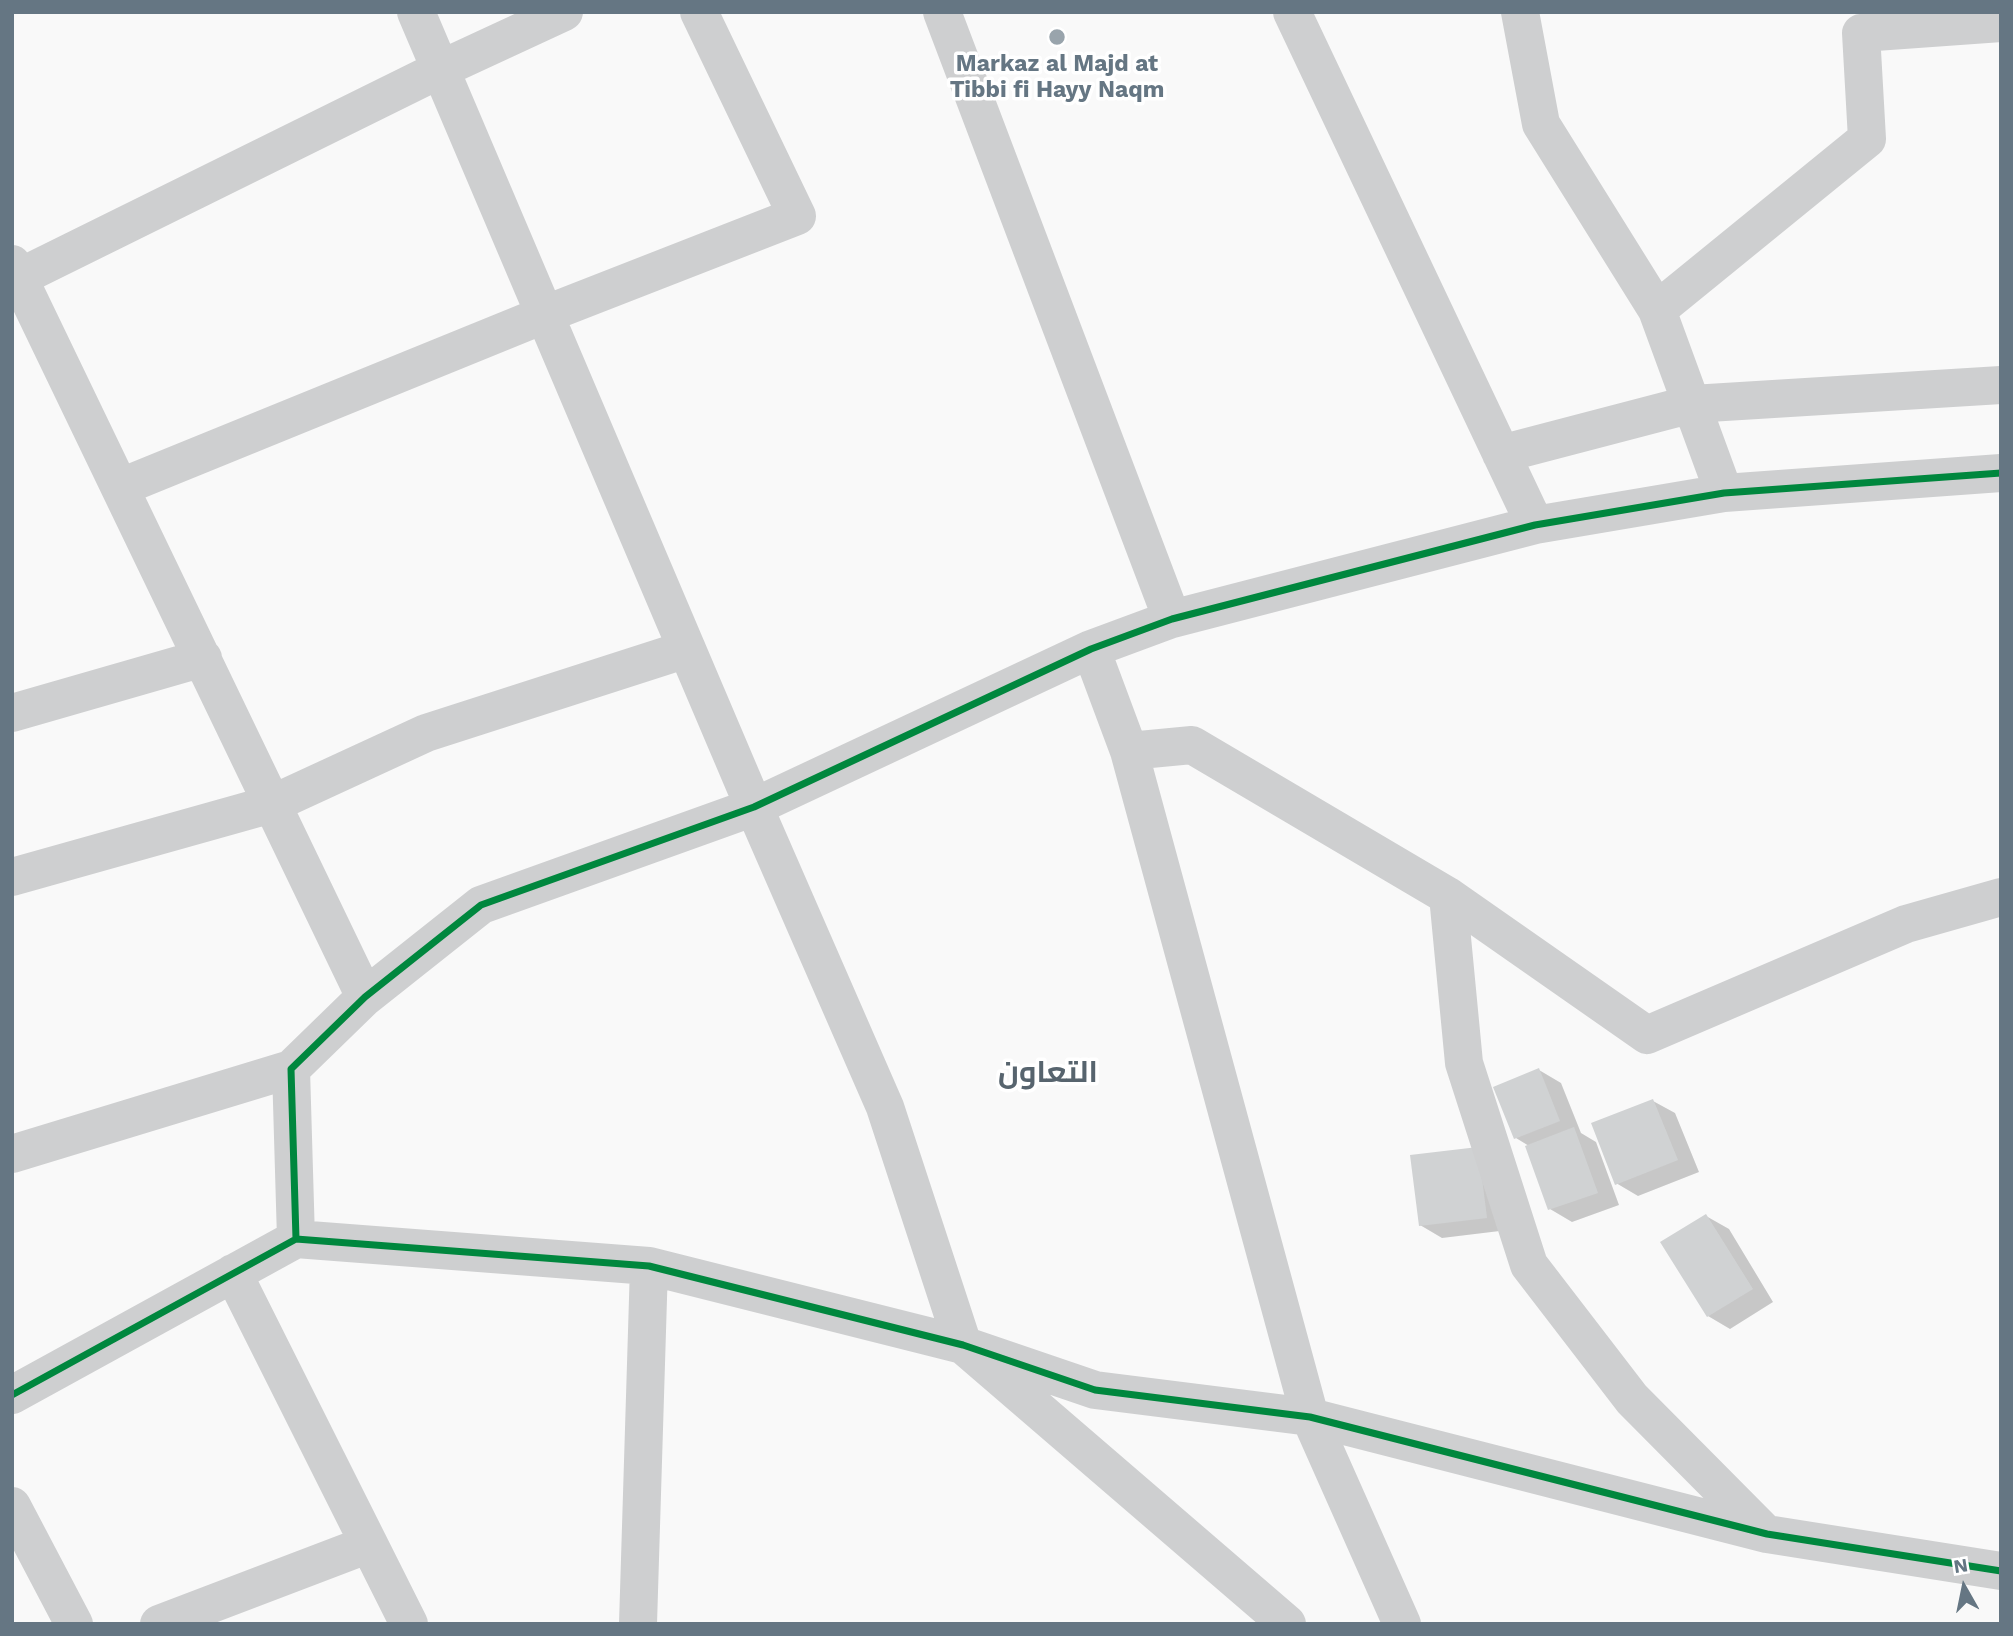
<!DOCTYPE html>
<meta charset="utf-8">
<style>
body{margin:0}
#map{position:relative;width:2013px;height:1636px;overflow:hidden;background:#f9f9f9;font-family:"Work Sans",sans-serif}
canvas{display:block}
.frame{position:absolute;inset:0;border:14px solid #657683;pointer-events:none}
.north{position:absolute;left:1929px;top:1552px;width:70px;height:70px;-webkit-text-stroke:5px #fff;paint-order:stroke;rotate:351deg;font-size:19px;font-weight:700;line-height:28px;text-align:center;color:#657683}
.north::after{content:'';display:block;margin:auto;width:24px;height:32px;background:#657683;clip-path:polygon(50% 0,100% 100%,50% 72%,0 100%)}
</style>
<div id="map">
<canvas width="2013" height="1636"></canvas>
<div class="frame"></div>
<div class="north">N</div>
</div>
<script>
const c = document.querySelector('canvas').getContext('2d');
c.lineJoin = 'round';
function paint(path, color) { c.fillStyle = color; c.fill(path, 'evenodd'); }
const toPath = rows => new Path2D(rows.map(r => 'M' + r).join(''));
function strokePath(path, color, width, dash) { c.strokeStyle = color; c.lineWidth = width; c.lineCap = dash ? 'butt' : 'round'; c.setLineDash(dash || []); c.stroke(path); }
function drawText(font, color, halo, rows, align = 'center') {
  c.font = font + ' "Work Sans",Cairo,sans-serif'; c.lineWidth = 7; c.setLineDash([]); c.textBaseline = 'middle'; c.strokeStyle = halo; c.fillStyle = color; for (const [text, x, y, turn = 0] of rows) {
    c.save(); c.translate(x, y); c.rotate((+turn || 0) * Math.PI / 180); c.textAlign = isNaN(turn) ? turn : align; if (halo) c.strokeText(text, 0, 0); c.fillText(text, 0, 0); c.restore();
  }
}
const shadow = toPath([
 [1539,1070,1561,1083,1581,1133,1596,1142,1619,1205,1572,1222,1550,1209,1529,1146,1516,1138],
 [1653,1101,1675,1113,1699,1172,1638,1196,1616,1183],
 [1478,1149,1508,1230,1442,1238,1420,1225],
 [1706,1216,1729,1229,1773,1302,1730,1329,1708,1316]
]);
const building = toPath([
 [1539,1068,1560,1121,1514,1139,1493,1087],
 [1653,1099,1678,1160,1615,1185,1591,1123],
 [1574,1127,1598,1193,1548,1210,1525,1146],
 [1478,1147,1487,1218,1419,1226,1410,1155],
 [1706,1214,1753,1289,1707,1317,1660,1242]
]);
const minor = toPath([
 [416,12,754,807,885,1107,963,1345,1287,1624],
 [942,12,1172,619],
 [1292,12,1535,525],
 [1520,12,1541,124,1657,310,1724,493],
 [12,264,365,997],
 [12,281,441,69,564,12],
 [1657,310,1867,139,1861,33,2001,23],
 [1501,454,1692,404,2001,385],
 [121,487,546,314,797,216,699,12],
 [1091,649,1129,751,1310,1417,1402,1624],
 [12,713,203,658],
 [1129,751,1192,745,1448,896,1647,1035,1906,924,2001,897],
 [12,877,272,804,426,733,687,649],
 [1448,896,1464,1063,1529,1265,1632,1399,1765,1533],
 [12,1154,291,1069],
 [296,1239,291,1069,365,997,481,905,754,807,1091,649,1172,619,1535,525,1724,493,2001,473],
 [233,1273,409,1624],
 [12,1395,296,1239,649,1266,963,1345,1095,1390,1310,1417,1767,1534,2001,1571],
 [12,1506,74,1624],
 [159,1624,369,1544],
 [638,1624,649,1266]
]);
const cycleway = toPath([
 [296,1239,291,1069,365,997,481,905,754,807,1091,649,1172,619,1535,525,1724,493,2001,473],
 [12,1395,296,1239,649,1266,963,1345,1095,1390,1310,1417,1767,1534,2001,1571]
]);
const markers = [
 [1057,37,9,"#99a4ac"]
];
const poiNames = [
 ["Markaz al Majd at",1057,64],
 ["Tibbi fi Hayy Naqm",1057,90]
];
const districtNames = [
 ["التعاون",1048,1073]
];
paint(shadow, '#0003');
paint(building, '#d0d2d3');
strokePath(minor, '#cecfd0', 38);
strokePath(cycleway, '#00873e', 7);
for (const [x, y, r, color] of markers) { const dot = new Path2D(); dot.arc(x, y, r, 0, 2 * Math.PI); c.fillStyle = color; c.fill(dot); strokePath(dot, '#fff', 2.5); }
drawText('bold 23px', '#657683', '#fff', poiNames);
drawText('bold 30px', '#57646e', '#fff', districtNames);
</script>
